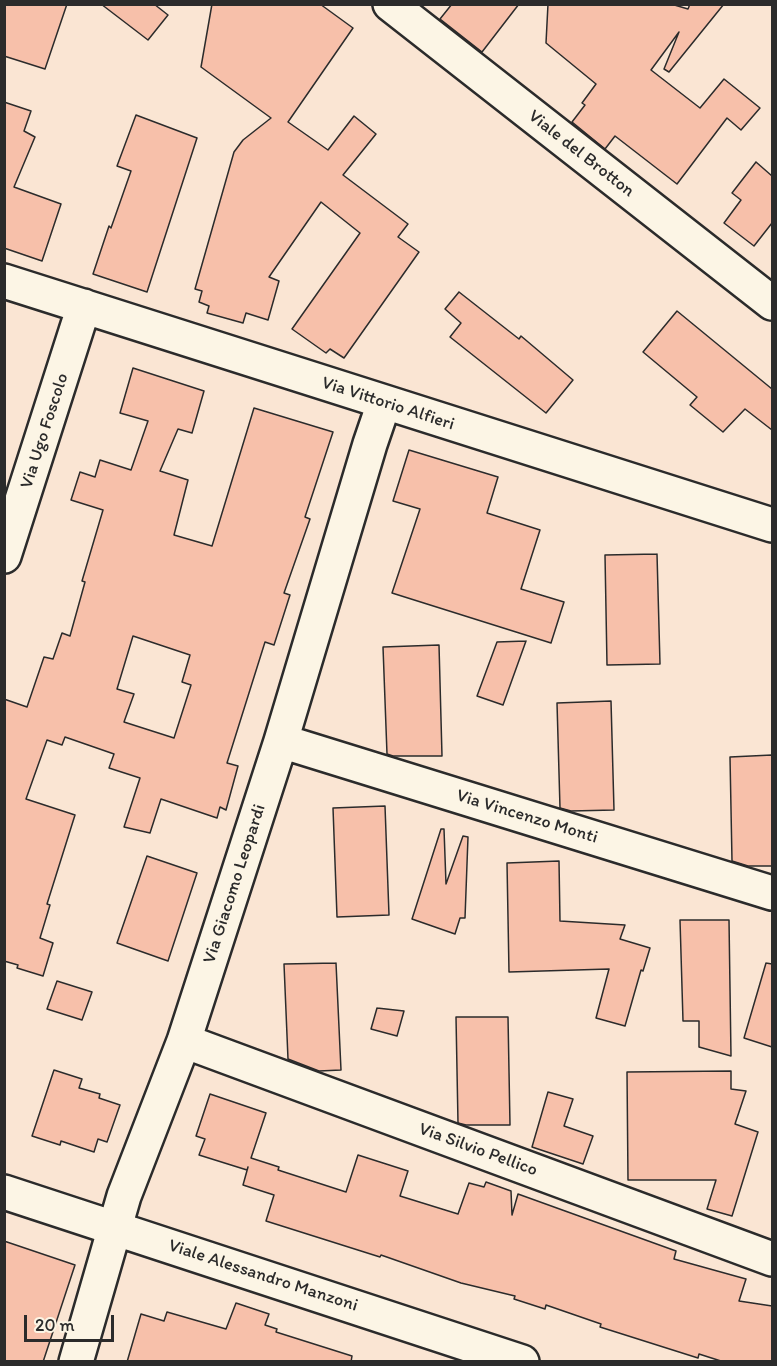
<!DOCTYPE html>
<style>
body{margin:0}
#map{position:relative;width:777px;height:1366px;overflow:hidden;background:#fae5d3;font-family:Itim,sans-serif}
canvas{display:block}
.frame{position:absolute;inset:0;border:6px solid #2b2b2b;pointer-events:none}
.scale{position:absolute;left:24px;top:1315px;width:90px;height:27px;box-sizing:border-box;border:3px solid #2b2b2b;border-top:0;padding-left:8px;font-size:18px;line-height:21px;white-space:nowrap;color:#2b2b2b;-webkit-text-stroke:4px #fcf5e5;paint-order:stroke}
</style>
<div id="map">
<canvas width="777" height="1366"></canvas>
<div class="frame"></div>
<div class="scale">20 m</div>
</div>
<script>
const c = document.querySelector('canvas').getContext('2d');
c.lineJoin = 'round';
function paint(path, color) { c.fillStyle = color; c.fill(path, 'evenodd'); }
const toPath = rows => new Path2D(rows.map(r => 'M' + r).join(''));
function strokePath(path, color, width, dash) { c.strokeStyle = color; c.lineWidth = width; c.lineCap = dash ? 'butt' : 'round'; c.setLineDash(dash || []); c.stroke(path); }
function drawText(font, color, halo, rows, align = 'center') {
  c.font = font + ' Itim,sans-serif'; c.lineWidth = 4.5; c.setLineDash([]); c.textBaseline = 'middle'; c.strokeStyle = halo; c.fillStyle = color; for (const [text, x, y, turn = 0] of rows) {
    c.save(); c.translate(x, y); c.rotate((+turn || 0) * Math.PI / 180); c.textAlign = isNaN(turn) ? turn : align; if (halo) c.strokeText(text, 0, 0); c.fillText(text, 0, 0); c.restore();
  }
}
const building = toPath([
 [4,4,67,4,45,69,4,56,4,4],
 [101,4,154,4,168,15,148,40,101,4],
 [212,4,320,4,353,28,288,122,328,150,354,116,376,134,343,175,408,224,398,237,419,252,344,358,330,349,326,353,292,329,360,233,321,202,269,277,279,281,268,320,246,313,243,323,207,313,209,306,199,302,202,291,195,289,234,152,243,140,271,118,201,67,212,4],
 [452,4,519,4,482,52,440,19,452,4],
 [548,4,671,4,688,9,690,4,724,4,669,72,664,69,679,32,651,70,700,108,724,79,760,108,741,130,727,118,677,184,615,136,605,149,572,122,585,105,582,103,596,84,546,43,548,4],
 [4,102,31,111,24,131,35,137,14,187,61,204,42,261,4,248,4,102],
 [136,115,197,138,147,292,93,274,109,226,111,228,131,171,117,166,136,115],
 [756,162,772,176,772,223,754,246,724,223,741,200,732,193,756,162],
 [459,292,519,339,521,336,573,380,546,413,450,337,461,323,445,309,459,292],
 [677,311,772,389,772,430,745,409,723,432,690,405,697,397,643,352,677,311],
 [133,368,204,391,192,433,178,429,160,471,188,480,174,535,212,546,254,408,333,432,305,517,310,519,284,593,290,595,274,645,265,642,227,763,238,766,226,810,220,807,217,818,161,799,150,833,124,827,140,778,109,768,114,754,65,737,62,745,47,740,26,799,75,815,47,904,50,905,40,938,53,943,43,976,17,968,18,965,4,961,4,699,27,707,44,657,53,659,62,633,70,636,85,582,82,581,103,510,71,500,80,472,95,477,100,460,131,470,148,421,120,413,133,368],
 [133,636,190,655,182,682,191,685,174,738,124,722,134,694,117,689,133,636],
 [409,450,498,477,487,513,540,530,521,589,564,602,551,643,392,593,420,509,393,501,409,450],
 [657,554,660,664,607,665,605,555,657,554],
 [526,641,503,705,477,696,497,642,526,641],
 [439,645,442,756,393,756,387,754,383,647,439,645],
 [611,701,614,810,571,811,560,808,557,703,611,701],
 [772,755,772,866,748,866,732,861,730,757,772,755],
 [385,806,389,915,337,917,333,808,385,806],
 [441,829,444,829,446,884,463,836,468,837,465,918,460,918,455,934,412,919,441,829],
 [147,856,197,873,168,961,117,943,147,856],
 [559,861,560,921,625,925,620,939,650,948,643,971,641,970,625,1026,596,1018,609,969,509,972,507,863,559,861],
 [680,920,729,920,731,1056,699,1047,699,1021,683,1021,680,920],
 [336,963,341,1070,319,1071,288,1059,284,964,336,963],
 [766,963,772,964,772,1047,744,1038,766,963],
 [57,981,92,992,82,1020,47,1009,57,981],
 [377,1008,404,1011,397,1036,371,1029,377,1008],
 [456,1017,508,1017,510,1125,466,1125,458,1123,456,1017],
 [54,1070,82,1079,79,1088,100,1094,99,1098,120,1105,107,1142,98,1139,94,1152,61,1141,60,1145,32,1136,54,1070],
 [731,1071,731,1089,746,1091,735,1124,758,1132,732,1216,707,1209,716,1180,628,1180,627,1072,731,1071],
 [548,1092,573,1099,564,1126,593,1136,583,1164,532,1147,548,1092],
 [210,1094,266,1113,251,1158,279,1167,278,1170,346,1192,358,1155,408,1171,400,1196,458,1214,469,1183,484,1187,486,1182,511,1191,512,1215,518,1194,676,1251,674,1259,746,1279,739,1301,772,1306,772,1362,724,1362,699,1354,698,1358,600,1327,601,1324,546,1305,545,1309,514,1299,515,1296,461,1283,381,1255,380,1257,266,1221,274,1195,243,1185,248,1167,247,1170,199,1155,205,1139,196,1136,210,1094],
 [4,1241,75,1265,43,1362,4,1362,4,1241],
 [236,1303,269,1314,265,1325,277,1329,276,1332,352,1356,351,1362,127,1362,141,1314,164,1321,167,1312,226,1329,236,1303]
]);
const street = toPath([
 [390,4,772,303],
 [4,281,772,525],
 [4,556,84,306],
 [281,741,772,893],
 [184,1041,772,1259],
 [4,1192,522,1362],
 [76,1362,124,1196,184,1041,281,741,370,444,384,403]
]);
const streetNames = [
 ["Viale del Brotton",581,154,38],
 ["Via Vittorio Alfieri",388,404,18],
 ["Via Ugo Foscolo",45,431,-72],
 ["Via Vincenzo Monti",527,817,17],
 ["Via Giacomo Leopardi",235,884,-72],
 ["Via Silvio Pellico",478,1150,20],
 ["Viale Alessandro Manzoni",263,1276,18]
];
paint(building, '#f7c0aa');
strokePath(building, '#2b2b2b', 1.5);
strokePath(street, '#2b2b2b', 38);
strokePath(street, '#fcf5e5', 33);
drawText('18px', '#2b2b2b', '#fcf5e5', streetNames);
</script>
